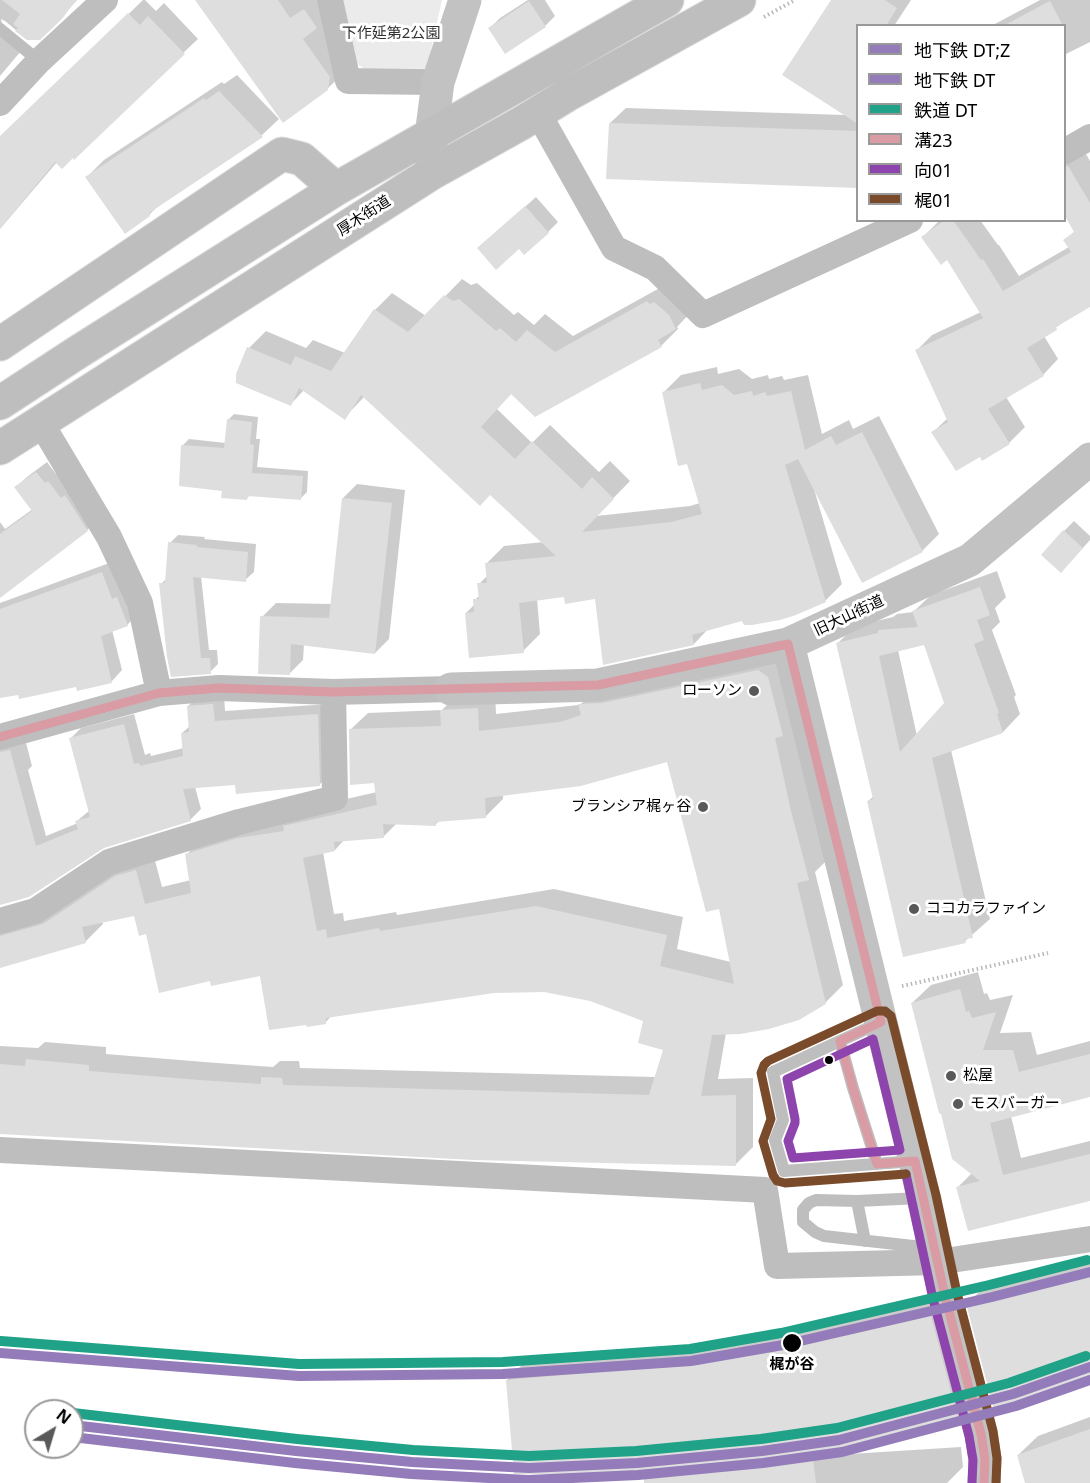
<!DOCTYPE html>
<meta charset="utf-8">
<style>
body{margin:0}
#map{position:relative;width:1090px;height:1483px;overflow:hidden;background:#fff;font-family:"Noto Sans","Noto Sans JP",sans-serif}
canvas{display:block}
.legend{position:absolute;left:856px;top:24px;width:210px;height:198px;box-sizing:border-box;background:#fff;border:2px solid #999;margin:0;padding:8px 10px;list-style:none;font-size:18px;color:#000}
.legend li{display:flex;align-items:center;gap:12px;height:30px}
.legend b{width:30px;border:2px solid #999}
.north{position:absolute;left:24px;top:1399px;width:60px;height:60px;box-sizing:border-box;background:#fff;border:2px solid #999;border-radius:50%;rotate:38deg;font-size:16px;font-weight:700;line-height:24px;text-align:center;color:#000}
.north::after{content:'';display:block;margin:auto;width:21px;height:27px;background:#595959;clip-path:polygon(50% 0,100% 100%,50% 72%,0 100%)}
</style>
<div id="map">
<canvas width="1090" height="1483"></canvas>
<ul class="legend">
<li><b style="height:8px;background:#937cb9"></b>地下鉄 DT;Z</li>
<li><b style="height:8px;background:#937cb9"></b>地下鉄 DT</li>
<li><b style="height:8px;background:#20a288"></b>鉄道 DT</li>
<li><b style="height:8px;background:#d99ba4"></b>溝23</li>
<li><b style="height:8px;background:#8e44ad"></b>向01</li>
<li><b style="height:8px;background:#7a4b2a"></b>梶01</li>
</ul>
<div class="north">N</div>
</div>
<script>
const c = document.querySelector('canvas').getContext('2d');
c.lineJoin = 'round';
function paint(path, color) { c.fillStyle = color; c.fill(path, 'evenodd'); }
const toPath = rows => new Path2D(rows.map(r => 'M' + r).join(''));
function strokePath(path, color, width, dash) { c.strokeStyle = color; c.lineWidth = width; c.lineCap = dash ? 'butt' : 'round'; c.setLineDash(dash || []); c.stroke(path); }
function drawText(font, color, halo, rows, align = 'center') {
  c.font = font + ' "Noto Sans","Noto Sans JP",sans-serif'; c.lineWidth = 6; c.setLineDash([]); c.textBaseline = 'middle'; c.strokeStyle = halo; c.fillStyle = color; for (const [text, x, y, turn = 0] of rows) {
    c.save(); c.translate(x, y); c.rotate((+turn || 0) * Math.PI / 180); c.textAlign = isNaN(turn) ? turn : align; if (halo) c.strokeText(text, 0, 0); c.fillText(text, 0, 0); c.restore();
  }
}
const green = toPath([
 [341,0,442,0,427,68,363,68,353,61]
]);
const shadow = toPath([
 [0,0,77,0,61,18,28,40,5,21,1,19,3,26,26,45,0,76],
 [143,0,145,0,156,11,164,3,198,39,73,156,57,162,0,229,0,138],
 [197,0,330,0,348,69,327,89],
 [528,0,545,0,555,16,545,26,506,52,490,28,500,18],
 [833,0,911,0,894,26,858,26],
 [1040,0,1090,0,1090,42,1064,55,1064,26,991,26],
 [237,75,279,119,262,135,162,202,149,215,87,177,104,160,222,82,224,84],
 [858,96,858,187,610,123,626,108,845,115],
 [1086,154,1090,161,1090,303,1044,336,1058,359,1043,375,1006,397,1025,427,1009,443,983,459,980,455,933,432,948,418,917,350,932,335,981,312,948,258,923,237,940,220,980,220,998,245,999,245,1019,276,1069,247,1065,241,1075,231,1064,213,1064,166],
 [536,197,558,222,548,232,519,247,489,239],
 [462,279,471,285,477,283,514,315,518,312,534,325,545,314,573,336,665,285,692,311,677,327,678,329,661,346,512,393,497,409,532,443,550,425,599,472,610,461,630,481,596,516,690,506,700,503,664,392,681,375,717,367,718,374,739,369,752,379,768,375,769,379,782,376,784,380,808,375,822,434,849,420,853,429,879,416,939,534,922,551,814,489,842,584,825,601,743,619,709,628,694,644,596,597,565,595,537,599,540,634,523,651,466,613,475,604,475,600,480,595,479,584,488,575,487,563,504,546,544,542,491,493,365,396,344,418,304,390,291,404,249,348,266,331,306,348,313,340,345,353,375,310,392,293,426,316],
 [234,414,258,417,256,439,260,439,257,467,308,471,307,492,301,498,250,495,247,498,223,490,183,445,189,439,226,443,228,420],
 [47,462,56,474,59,471,98,520,87,530,0,596,0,522,5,529,33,509,16,487,27,477],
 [357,484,405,490,389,639,375,653,304,644,303,660,289,674,262,617,276,603,332,604,343,498],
 [1074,521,1090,536,1090,540,1071,561,1064,531],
 [178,535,205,537,204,539,256,544,254,572,245,580,201,576,209,650,217,650,218,664,210,672,172,675,161,584,167,578,170,543],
 [112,562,138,614,127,625,112,630,122,670,112,681,78,689,78,686,19,693,0,697,0,603],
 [997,571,1006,597,995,608,1000,622,992,630,1016,695,1014,697,1020,714,1003,732,951,750,990,919,965,941,868,801,874,796,838,643,855,626,893,617,897,614,913,612,931,595],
 [925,643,946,704,917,736,898,650],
 [776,653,826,861,815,872,843,985,825,1003,726,1033,718,1079,753,1078,753,1147,735,1165,0,1133,0,1046,38,1048,45,1042,106,1047,106,1054,217,1063,273,1067,280,1061,299,1061,300,1068,656,1077,665,1049,645,1020,590,1000,544,991,494,992,332,1015,326,1022,262,974,211,979,147,932,135,914,102,921,103,924,85,942,0,966,0,930,135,859,153,853,162,887,191,880,186,855,204,837,302,809,377,792,375,781,350,730,368,713,442,710,459,693,495,691,496,714,578,705,581,704,597,687],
 [668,761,720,907,731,962,677,949,683,917,554,889,397,915,396,912,344,921,343,913,334,914,323,852,335,850,344,840,383,837,397,823,436,824,440,820,486,816,503,799,503,794],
 [224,694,225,711,329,704,330,774,319,785,237,784,195,787,201,809,190,820,100,848,0,901,0,743,25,739,32,766,28,770,46,836,78,823,77,821,90,810,70,739,81,728,134,714,145,755,150,753,151,756,184,748,182,733,190,726,188,706,199,696],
 [978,972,984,994,987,993,990,1000,1013,995,1000,1033,1031,1032,1037,1055,1090,1041,1090,1096,1011,1116,1021,1158,1090,1141,1090,1200,958,1187,972,1173,912,1003,931,985],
 [1090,1260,1090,1382,968,1303,987,1284],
 [949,1293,978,1402,958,1421,834,1452,834,1455,961,1447,963,1467,947,1483,670,1483,507,1380,527,1360,713,1344,804,1328],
 [1090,1417,1090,1483,1027,1483,1018,1455,1038,1436]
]);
const building = toPath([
 [2,0,76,0,62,19,40,40,27,40,15,31,18,28,13,24,20,14],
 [195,0,278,0,290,18,304,9,317,28,303,39,330,77,328,90,283,123],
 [831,0,885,0,897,8,886,26,858,26,858,124,782,75],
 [529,1,546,27,505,54,488,28],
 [1050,1,1063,26,1003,26],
 [128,13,140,25,148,16,185,54,74,160,73,158,62,169,55,162,0,229,0,136],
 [219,91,263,137,149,213,150,216,125,234,85,177,204,98,206,100],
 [609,123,858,131,858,188,606,179],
 [1068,166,1090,203,1090,307,1056,327,1057,330,1027,348,1044,376,988,409,1010,444,982,461,980,457,956,471,931,432,948,422,915,350,983,318,947,260,941,265,921,237,945,220,953,220,981,260,983,259,1003,291,1071,252,1063,240,1074,232,1065,216,1065,167],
 [525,206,549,233,524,255,519,249,496,270,477,248],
 [444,295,453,301,459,299,496,331,500,328,516,342,527,330,555,352,647,301,650,304,654,302,669,315,676,329,658,340,662,347,535,417,511,394,481,427,515,459,532,441,582,489,592,477,614,499,582,532,671,522,702,514,687,464,678,466,662,392,700,383,702,390,722,385,734,395,752,391,753,396,765,392,767,396,791,391,805,450,831,436,836,445,862,432,923,552,862,583,798,459,785,465,826,602,796,615,780,620,752,625,744,625,742,621,692,635,694,645,603,665,595,599,565,604,564,597,519,603,524,653,469,658,465,613,474,612,473,599,479,599,477,583,487,583,485,563,556,556,490,495,480,506,361,395,345,420,299,388,291,406,236,383,236,374,247,347,291,365,295,356,331,371,374,309,408,332],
 [227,419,252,422,250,444,254,445,252,473,303,476,301,500,248,496,247,500,221,498,222,491,179,486,181,445,224,448],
 [36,472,45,483,48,481,61,498,65,495,88,531,0,598,0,534,32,511,14,487],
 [342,498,392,503,375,654,291,644,290,675,258,674,260,616,329,618],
 [1063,530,1083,548,1061,573,1041,555],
 [168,542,197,545,197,547,248,552,246,582,193,577,201,658,210,658,211,674,171,677,167,657,159,583,165,583],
 [102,572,112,599,117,597,128,626,101,636,112,683,77,691,76,687,19,699,18,695,0,698,0,609],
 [980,587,990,615,977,620,984,640,974,644,999,713,997,714,1003,733,932,758,973,938,965,939,966,943,903,957,867,801,873,799,836,643,878,633,878,630,918,627,912,611],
 [924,645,944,703,900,752,879,656],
 [758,670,768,677,783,736,775,738,791,811,809,880,797,883,826,1004,799,1020,769,1029,740,1034,712,1035,701,1096,736,1095,736,1166,473,1160,0,1134,0,1064,25,1066,26,1059,89,1065,89,1071,199,1080,261,1084,261,1077,282,1078,283,1085,649,1095,663,1050,638,1043,643,1021,590,1001,544,992,494,993,326,1018,326,1024,307,1027,306,1025,269,1030,260,976,211,986,210,981,159,993,146,934,139,936,134,916,82,927,86,943,0,968,0,936,43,924,115,876,136,870,145,904,191,893,185,854,238,838,284,831,283,826,377,805,374,783,350,785,349,729,441,726,440,710,478,708,479,731,560,722,581,715,578,704,602,703],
 [667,762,706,912,719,909,734,984,660,966,667,935,536,906,380,931,379,928,327,938,326,929,317,931,303,858,335,851,334,842,384,838,383,824,436,826,436,822,486,818,485,798,581,786],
 [213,704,215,721,318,714,320,786,236,794,235,785,183,789,191,821,104,848,29,897,0,905,0,752,10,750,36,846,78,829,75,821,90,817,69,738,124,724,134,764,139,763,140,766,183,756,181,733,189,732,187,706],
 [960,989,966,1012,969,1011,972,1018,996,1012,983,1050,1013,1050,1019,1072,1090,1054,1090,1097,990,1123,1003,1175,1090,1154,1090,1201,968,1231,956,1187,980,1181,952,1159,941,1114,939,1113,911,1003],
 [1090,1274,1090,1384,1043,1402,995,1414,966,1303],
 [930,1312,959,1423,813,1459,816,1483,644,1483,644,1474,514,1474,506,1380,692,1364,784,1348],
 [1090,1429,1090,1483,1025,1483,1017,1455]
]);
const path = toPath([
 [764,17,795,0],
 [902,986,1048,953]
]);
const lane = toPath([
 [0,29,39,61],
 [881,1022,773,1072,783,1120,775,1140,784,1171,914,1161],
 [840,1041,853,1088,877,1164],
 [921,1198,857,1201,816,1200,809,1203,803,1210,803,1222,815,1232,824,1236,931,1248],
 [857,1201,865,1241]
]);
const street = toPath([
 [330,0,348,81,438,82],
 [0,103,39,61,105,0],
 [538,113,614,248,655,268,703,315,910,220],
 [1064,152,1090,137],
 [41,423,109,537,140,603,159,693],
 [0,737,159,693,219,688,333,692,451,689],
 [0,921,35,911,109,862,239,822,335,798,333,692],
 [0,1150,765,1190,777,1266,938,1262,1090,1239]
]);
const secondary = toPath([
 [431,159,431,136,438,82,465,0],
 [788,644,915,1161,945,1296,981,1434,985,1459,984,1483],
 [451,689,598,685,788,644,970,560,1090,459]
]);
const highway = toPath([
 [0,344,282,154,302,159,336,189],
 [0,403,78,352,336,189,667,0],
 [0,448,432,173,520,124,567,95,739,0]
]);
const bus1 = toPath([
 [0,737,159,693,219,688,333,692,598,685,788,644,881,1022,840,1041,853,1088,877,1164,915,1161,945,1296,981,1434,985,1459,984,1483]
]);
const bus2 = toPath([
 [873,1039,900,1150,793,1158,788,1141,795,1123,795,1119,787,1079,873,1039],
 [906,1174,933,1299,969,1436,973,1460,972,1483]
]);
const bus3 = toPath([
 [906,1174,785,1183,777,1181,773,1175,763,1141,771,1119,761,1073,764,1065,768,1061,877,1011,885,1011,891,1016,936,1195,957,1293,993,1431,997,1458,996,1483]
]);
const rail1 = toPath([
 [1,1341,299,1364,503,1362,690,1349,781,1333,989,1285,1087,1260],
 [73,1413,297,1439,413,1450,529,1456,636,1451,761,1439,837,1428,1009,1383,1086,1356]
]);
const metro1 = toPath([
 [0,1353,299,1376,503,1374,691,1361,783,1345,992,1297,1090,1272],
 [72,1425,296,1451,412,1462,529,1468,637,1463,762,1451,839,1440,1013,1394,1090,1367]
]);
const metro2 = toPath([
 [72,1437,295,1463,411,1474,528,1480,638,1475,763,1463,842,1452,1016,1406,1090,1380]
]);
const markers = [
 [754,691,6,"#595959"],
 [703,807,6,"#595959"],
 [914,909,6,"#595959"],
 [829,1060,5,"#000"],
 [951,1076,6,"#595959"],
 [958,1104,6,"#595959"],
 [792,1343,10,"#000"]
];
const parkNames = [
 ["下作延第2公園",391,34]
];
const streetNames = [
 ["厚木街道",364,216,-33],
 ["旧大山街道",849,616,-25]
];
const poiNames = [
 ["ローソン",742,691,"right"],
 ["ブランシア梶ヶ谷",691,807,"right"],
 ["ココカラファイン",926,909],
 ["松屋",963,1076],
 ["モスバーガー",970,1104]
];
const stopNames = [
 ["梶が谷",792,1365]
];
paint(green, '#ebebeb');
paint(shadow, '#0003');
paint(building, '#dedede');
strokePath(highway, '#dbdbdb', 35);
strokePath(path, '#b9b9b9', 4, [1.5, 3]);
strokePath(lane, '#bebebe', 12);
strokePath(street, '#bebebe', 26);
strokePath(secondary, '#c2c2c2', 33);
strokePath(highway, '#bebebe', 33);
strokePath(bus1, '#d99ba4', 9);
strokePath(bus2, '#8e44ad', 9);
strokePath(bus3, '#7a4b2a', 9);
strokePath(rail1, '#20a288', 10);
strokePath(metro1, '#937cb9', 10);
strokePath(metro2, '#937cb9', 10);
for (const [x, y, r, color] of markers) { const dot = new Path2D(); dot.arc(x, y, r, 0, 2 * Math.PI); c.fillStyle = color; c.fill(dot); strokePath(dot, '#fff', 2); }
drawText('15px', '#313131', '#fff', parkNames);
drawText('15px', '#000', '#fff', streetNames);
drawText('15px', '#000', '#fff', poiNames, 'left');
drawText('bold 15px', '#000', '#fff', stopNames);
</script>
